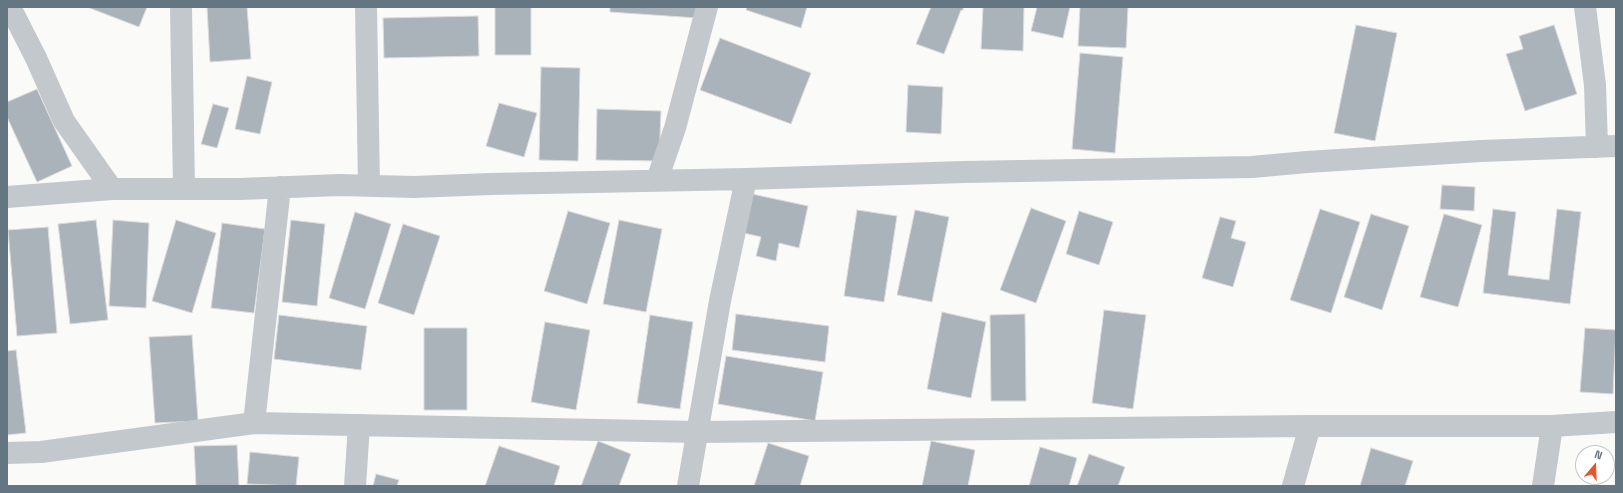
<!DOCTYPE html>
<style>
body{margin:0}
#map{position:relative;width:1623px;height:493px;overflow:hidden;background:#fafaf8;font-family:"Space Grotesk",sans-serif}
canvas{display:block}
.frame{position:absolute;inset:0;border:8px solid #657683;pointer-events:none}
.north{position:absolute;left:1575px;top:445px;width:40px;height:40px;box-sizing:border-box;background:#fff;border:1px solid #c1c8cd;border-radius:50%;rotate:19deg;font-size:11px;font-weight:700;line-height:16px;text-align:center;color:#657683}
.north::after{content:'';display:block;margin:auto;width:14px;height:18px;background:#e4572e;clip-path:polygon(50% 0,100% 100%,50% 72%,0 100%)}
</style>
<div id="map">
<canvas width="1623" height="493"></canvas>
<div class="frame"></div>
<div class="north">N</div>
</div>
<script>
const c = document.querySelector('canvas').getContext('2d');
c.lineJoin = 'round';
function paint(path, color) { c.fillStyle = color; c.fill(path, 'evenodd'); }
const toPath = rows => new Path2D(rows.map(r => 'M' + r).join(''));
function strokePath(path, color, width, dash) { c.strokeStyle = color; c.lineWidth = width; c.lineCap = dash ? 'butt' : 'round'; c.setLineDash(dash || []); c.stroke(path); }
const building = toPath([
 [87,7,147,7,139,27,87,7],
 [207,7,247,7,251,59,210,62,207,7],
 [495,7,531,7,531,55,495,55,495,7],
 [610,7,698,7,697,18,610,12,610,7],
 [747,7,807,7,801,28,746,10,747,7],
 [931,7,964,7,962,11,961,10,944,54,916,44,931,7],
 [983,7,1024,7,1023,51,981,49,983,7],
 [1037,7,1070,7,1063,38,1031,31,1037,7],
 [1080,7,1128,7,1126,48,1078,46,1080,7],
 [478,16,479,56,384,58,383,18,478,16],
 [1356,25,1397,33,1375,141,1334,133,1356,25],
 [1554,25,1577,94,1525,111,1506,54,1523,49,1519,36,1554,25],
 [720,38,811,73,791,124,700,90,720,38],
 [1080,53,1123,57,1115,153,1072,149,1080,53],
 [541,67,580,68,578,161,539,160,541,67],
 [247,76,272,82,260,134,235,129,247,76],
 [908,85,943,87,941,134,906,132,908,85],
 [37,89,72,166,37,182,7,117,7,102,37,89],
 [499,103,537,113,524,157,486,146,499,103],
 [213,104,229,108,217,148,201,144,213,104],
 [597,109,661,111,659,161,596,160,597,109],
 [1442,185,1475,187,1474,211,1440,209,1442,185],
 [752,194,808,206,799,248,779,243,776,261,756,256,761,237,744,233,752,194],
 [1031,208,1066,221,1036,303,1000,290,1031,208],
 [1320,209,1360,222,1331,313,1290,300,1320,209],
 [1493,209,1516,212,1508,275,1549,280,1557,209,1581,212,1570,304,1483,293,1493,209],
 [857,210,897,216,884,302,844,296,857,210],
 [915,210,949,217,932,302,897,295,915,210],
 [568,211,610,223,587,304,544,291,568,211],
 [1079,211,1113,222,1099,265,1066,254,1079,211],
 [355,212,391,224,365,309,329,298,355,212],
 [1371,214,1409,226,1382,310,1344,297,1371,214],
 [1444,214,1482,225,1458,307,1420,297,1444,214],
 [1220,217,1236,221,1231,238,1246,242,1233,287,1202,278,1220,217],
 [96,220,108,320,70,324,58,224,96,220],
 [113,220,149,223,146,308,109,306,113,220],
 [176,220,216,233,192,313,152,301,176,220],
 [291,220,325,224,317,306,282,302,291,220],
 [619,220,662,229,646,312,603,304,619,220],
 [222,223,265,229,254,313,211,308,222,223],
 [403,224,440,236,414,315,378,303,403,224],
 [48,227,57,333,17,336,8,230,48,227],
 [1104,310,1146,315,1133,409,1092,403,1104,310],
 [942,312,986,322,971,398,927,389,942,312],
 [736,314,829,326,825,362,732,350,736,314],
 [1025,314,1026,401,991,401,990,315,1025,314],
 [279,315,367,326,361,370,274,359,279,315],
 [650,315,693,322,680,409,637,403,650,315],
 [545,322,590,330,576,410,531,402,545,322],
 [424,328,467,328,467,410,424,410,424,328],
 [1585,328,1616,330,1613,394,1580,392,1585,328],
 [192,335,198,421,155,423,149,337,192,335],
 [16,350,26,433,7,435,7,351,16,350],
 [726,356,823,372,815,421,718,404,726,356],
 [598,441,631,454,619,486,581,486,598,441],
 [931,441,975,450,968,486,922,486,931,441],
 [768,443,809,456,800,486,754,486,768,443],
 [237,445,239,486,196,486,194,446,237,445],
 [499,446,560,466,554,486,485,486,499,446],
 [1040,447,1077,458,1069,486,1029,486,1040,447],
 [1371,448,1413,461,1405,486,1360,486,1371,448],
 [250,452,299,457,296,486,247,484,250,452],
 [1089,454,1125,467,1118,486,1077,486,1089,454],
 [376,474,399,480,397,486,373,486,376,474]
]);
const street = toPath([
 [10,7,36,58,64,121,112,189],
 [181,7,184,189],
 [366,7,369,186],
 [1585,7,1595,85,1597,147],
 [657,180,675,128,707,7],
 [7,197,112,189,240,189,339,185,414,187,490,184,746,179,964,172,1252,167,1307,162,1481,151,1616,146],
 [254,423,280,187],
 [7,453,41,452,254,423,697,432,1310,426,1552,426,1616,422],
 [355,486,359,425],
 [688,486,720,301,746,179],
 [1293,486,1310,426],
 [1543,486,1552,426]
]);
paint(building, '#aab3b9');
strokePath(building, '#dcdcda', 1);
strokePath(street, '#c3c8cc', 22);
</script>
